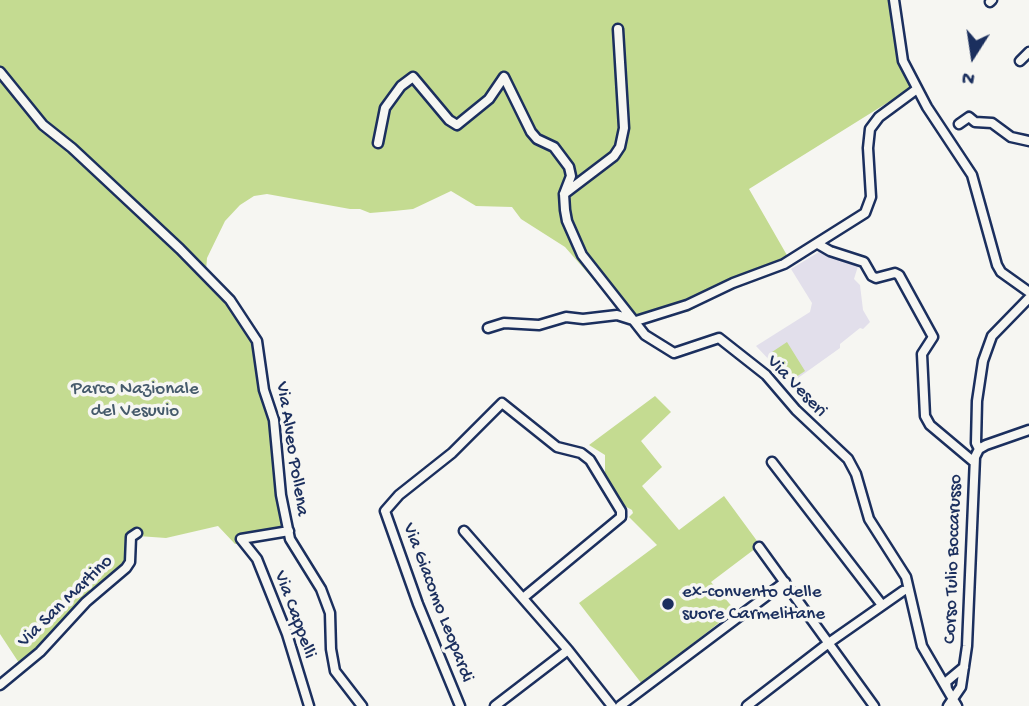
<!DOCTYPE html>
<style>
body{margin:0}
#map{position:relative;width:1029px;height:706px;overflow:hidden;background:#f6f6f2;font-family:"Gochi Hand",sans-serif}
canvas{display:block}
.north{position:absolute;left:938px;top:21px;width:70px;height:70px;-webkit-text-stroke:5px #f6f6f2;paint-order:stroke;rotate:192deg;font-size:19px;font-weight:700;line-height:28px;text-align:center;color:#1b2f5e}
.north::after{content:'';display:block;margin:auto;width:24px;height:32px;background:#1b2f5e;clip-path:polygon(50% 0,100% 100%,50% 72%,0 100%)}
</style>
<div id="map">
<canvas width="1029" height="706"></canvas>
<div class="north">N</div>
</div>
<script>
const c = document.querySelector('canvas').getContext('2d');
c.lineJoin = 'round';
function paint(path, color) { c.fillStyle = color; c.fill(path, 'evenodd'); }
const toPath = rows => new Path2D(rows.map(r => 'M' + r).join(''));
function strokePath(path, color, width, dash) { c.strokeStyle = color; c.lineWidth = width; c.lineCap = dash ? 'butt' : 'round'; c.setLineDash(dash || []); c.stroke(path); }
function drawText(font, color, halo, rows, align = 'center') {
  c.font = font + ' "Gochi Hand",sans-serif'; c.lineWidth = 7; c.setLineDash([]); c.textBaseline = 'middle'; c.strokeStyle = halo; c.fillStyle = color; for (const [text, x, y, turn = 0] of rows) {
    c.save(); c.translate(x, y); c.rotate((+turn || 0) * Math.PI / 180); c.textAlign = isNaN(turn) ? turn : align; if (halo) c.strokeText(text, 0, 0); c.fillText(text, 0, 0); c.restore();
  }
}
const built = toPath([
 [819,252,859,263,854,279,860,285,863,310,870,322,863,329,860,328,840,344,840,348,791,383,756,346,810,312,812,303,791,269]
]);
const green = toPath([
 [0,0,898,0,905,58,919,83,749,189,792,264,729,288,690,311,651,319,627,318,565,247,521,219,512,207,476,206,451,191,413,209,394,211,370,213,360,209,350,209,267,194,254,196,240,205,225,221,207,258,206,271,241,308,254,326,261,345,276,417,286,505,294,536,235,544,218,526,166,538,138,536,132,548,130,564,23,669,0,634],
 [787,342,805,371,790,381,772,352],
 [655,396,671,412,641,441,662,467,642,486,679,530,724,496,760,545,711,582,735,610,642,684,579,603,657,545,629,517,633,513,632,510,621,504,605,474,605,455,589,445]
]);
const minor = toPath([
 [894,0,903,61,927,107,972,175,997,265,1001,272,1029,292],
 [990,2,992,0],
 [1020,61,1029,52],
 [0,72,43,125,72,148,180,249,230,300,257,341,264,390,274,420,281,495,290,539,321,589,330,613,331,649,335,671,362,706],
 [959,124,969,117,975,122,992,123,1011,137,1029,141],
 [378,143,385,108,401,86,413,77,449,120,457,125,489,99,504,77,531,132,537,139,554,147,569,167,571,176,564,194,565,210,567,221,582,255,645,335,674,353,719,338,766,375,796,410,848,459,856,474,869,519,906,577,922,646,947,689],
 [564,194,614,156,620,147,624,128,618,29],
 [818,244,830,251,864,262,872,276,876,278,895,273,899,275,933,337,922,354,925,416,930,425,974,462],
 [488,328,504,323,539,325,566,317,583,319,617,315,636,321,687,305,733,283,784,264,865,213,871,197,868,148,870,129,879,117,917,89],
 [979,449,976,443,977,401,983,361,992,336,1029,298],
 [772,462,882,605],
 [289,531,241,539,257,559,287,634,309,706],
 [464,531,568,650,612,706],
 [759,547,874,706],
 [0,685,40,652,86,602,126,568,130,562,131,537,137,533],
 [460,706,418,604,385,511,399,495,452,453,502,403,557,447,581,453,590,460,621,511,621,517,523,598],
 [495,706,568,650],
 [620,706,785,582],
 [747,706,830,642,903,591],
 [948,706,961,687,967,646,975,457,979,449,986,445,1029,430],
 [957,706,947,689,946,682,964,667]
]);
const markers = [
 [668,604,7,"#1b2f5e"]
];
const streetNames = [
 ["Via Veseri",796,387,46],
 ["Via Alveo Pollena",291,449,81],
 ["Corso Tulio Boccarusso",954,559,-88],
 ["Via San Martino",66,602,-44],
 ["Via Giacomo Leopardi",437,603,69],
 ["Via Cappelli",294,615,70]
];
const parkNames = [
 ["Parco Nazionale",135,390],
 ["del Vesuvio",135,412]
];
const poiNames = [
 ["ex-convento delle",682,593],
 ["suore Carmelitane",682,615]
];
paint(built, '#e2dfeb');
paint(green, '#c4db91');
strokePath(minor, '#1b2f5e', 13);
strokePath(minor, '#f6f6f2', 8);
for (const [x, y, r, color] of markers) { const dot = new Path2D(); dot.arc(x, y, r, 0, 2 * Math.PI); c.fillStyle = color; c.fill(dot); strokePath(dot, '#f6f6f2', 2.5); }
drawText('19px', '#1b2f5e', '#f6f6f2', streetNames);
drawText('19px', '#455a6b', '#f6f6f2', parkNames);
drawText('19px', '#1b2f5e', '#f6f6f2', poiNames, 'left');
</script>
